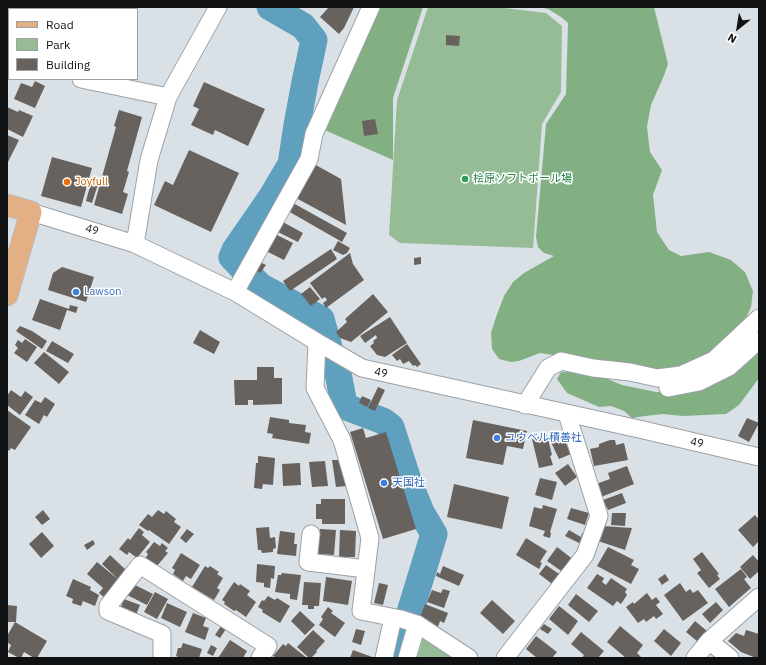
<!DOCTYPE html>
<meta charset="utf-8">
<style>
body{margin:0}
#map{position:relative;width:766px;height:665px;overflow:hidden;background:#dae1e6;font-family:"IBM Plex Sans",sans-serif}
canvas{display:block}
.frame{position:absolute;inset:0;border:8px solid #0f1113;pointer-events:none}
.legend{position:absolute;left:8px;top:8px;width:130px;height:72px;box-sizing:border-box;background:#fff;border:1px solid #9fa0a1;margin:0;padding:5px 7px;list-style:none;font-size:12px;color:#0f1113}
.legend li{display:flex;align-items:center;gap:8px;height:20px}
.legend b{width:20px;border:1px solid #9fa0a1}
.north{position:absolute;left:718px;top:8px;width:40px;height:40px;-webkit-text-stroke:3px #fff;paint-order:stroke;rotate:210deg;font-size:11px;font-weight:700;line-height:16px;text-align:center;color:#0f1113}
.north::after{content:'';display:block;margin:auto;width:14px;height:18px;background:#0f1113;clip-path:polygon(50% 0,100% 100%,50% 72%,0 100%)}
</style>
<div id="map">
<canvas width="766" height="665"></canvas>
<div class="frame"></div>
<ul class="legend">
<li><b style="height:5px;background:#e3b085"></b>Road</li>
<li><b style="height:11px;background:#96bc96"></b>Park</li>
<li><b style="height:11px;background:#67625d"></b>Building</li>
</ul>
<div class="north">N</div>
</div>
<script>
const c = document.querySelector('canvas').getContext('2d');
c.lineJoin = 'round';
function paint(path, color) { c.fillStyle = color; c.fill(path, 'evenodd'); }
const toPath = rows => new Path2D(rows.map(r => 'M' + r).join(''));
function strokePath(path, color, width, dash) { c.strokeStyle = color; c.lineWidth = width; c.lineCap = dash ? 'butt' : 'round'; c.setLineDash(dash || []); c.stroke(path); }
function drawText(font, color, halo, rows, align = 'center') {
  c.font = font + ' "IBM Plex Sans","Noto Sans JP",sans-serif'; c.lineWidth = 3; c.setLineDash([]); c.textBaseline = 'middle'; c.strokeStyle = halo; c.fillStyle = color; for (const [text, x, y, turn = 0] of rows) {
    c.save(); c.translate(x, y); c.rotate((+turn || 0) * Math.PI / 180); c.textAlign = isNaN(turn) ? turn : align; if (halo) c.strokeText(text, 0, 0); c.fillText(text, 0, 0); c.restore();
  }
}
const green = toPath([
 [428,7,496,7,546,13,562,26,561,92,542,124,533,248,400,243,389,235,397,100],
 [423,638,454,658,417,658]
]);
const forest = toPath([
 [378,7,423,7,393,98,393,160,320,128],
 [539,7,654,7,668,64,663,78,651,105,647,127,650,152,662,170,653,195,657,232,669,250,681,256,709,252,731,260,745,272,753,291,751,307,742,327,723,345,691,366,666,371,604,363,540,353,519,361,511,362,499,359,492,349,491,333,496,317,504,296,513,282,524,273,554,256,544,253,538,247,536,237,546,124,566,94,568,23,561,17,548,9],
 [759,349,759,378,739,405,726,414,683,416,663,414,645,416,632,418,624,411,611,406,599,407,567,393,557,379,561,372,583,372,596,374,622,385,656,392,680,392]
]);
const river = toPath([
 [270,7,303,26,314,40,305,82,297,125,291,164,271,198,235,250,232,257,260,286,321,319,334,365,337,368,343,399,341,405,383,421,391,427,408,480,421,512,434,534,396,658]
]);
const building = toPath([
 [329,7,354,7,344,28,339,34,320,17],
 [446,35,460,36,459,46,446,45],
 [35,81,45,86,35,108,14,99,21,83,32,87],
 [204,82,265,109,248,146,215,130,213,135,191,125,199,109,193,106],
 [7,107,18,112,19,110,33,116,23,137,7,129],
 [119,110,142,117,127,171,129,172,123,192,128,194,122,214,94,205,116,127,114,126],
 [375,119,378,134,364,136,362,121],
 [7,135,19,140,7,164],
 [189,150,239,173,211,232,154,205,165,181,173,185],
 [52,157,92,168,81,207,41,196],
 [314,164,341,179,346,225,296,198],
 [92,179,99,181,92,203,86,201],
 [293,203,347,233,342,242,288,211],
 [281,221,303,233,298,242,276,231],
 [275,234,293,243,284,260,266,251],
 [338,241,350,248,347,253,343,255,333,250],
 [331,249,337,259,290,291,283,281],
 [350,253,353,264,364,280,326,308,323,303,327,300,325,297,322,299,310,283],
 [421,257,421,264,414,265,414,258],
 [260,262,266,265,260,273,255,270],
 [62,267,94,277,86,302,48,290,53,273],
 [310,287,320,299,311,306,301,294],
 [373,294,388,312,351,342,340,338,336,332,347,322,345,319],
 [40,299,69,309,70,305,78,307,76,313,67,310,60,330,32,320],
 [390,317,407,343,385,357,377,355,370,346,374,343,373,341,377,338,376,335,365,343,360,336],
 [20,326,32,331,47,341,42,349,16,331],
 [200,330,220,342,214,354,193,343],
 [25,339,37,347,27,362,14,353,18,348,15,345,18,340,22,343],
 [52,341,74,354,68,363,46,351],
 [407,344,421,364,417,367,415,365,413,366,409,361,403,364,400,359,397,361,392,355],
 [44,352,69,372,59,384,34,363],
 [257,367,274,367,274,378,282,378,282,404,253,405,253,400,248,400,248,405,235,405,234,380,257,380],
 [378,387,385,390,375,411,368,408],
 [11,390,21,397,25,391,33,397,20,415,7,405,7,396],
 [362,396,371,400,367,407,359,403],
 [45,397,55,404,47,417,44,415,39,424,25,415,35,400,41,403],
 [7,410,31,427,15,450,11,448,9,451,7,449],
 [270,417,289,420,289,423,306,425,305,432,311,433,309,444,272,438,273,434,267,433],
 [747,418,759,423,749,442,738,436],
 [473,420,527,431,523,449,507,446,503,465,466,458],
 [363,428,366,438,386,432,416,529,383,539,350,432],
 [560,431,571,454,559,459,548,436],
 [547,435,552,455,550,456,553,465,539,468,532,439],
 [610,440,615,440,616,445,624,443,628,460,594,466,590,449,599,447,599,444],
 [258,456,275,458,273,485,263,484,262,489,254,488,256,463,258,463],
 [332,460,338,460,347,486,336,487],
 [325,461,328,486,312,487,309,462],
 [300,463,301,485,283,486,282,464],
 [568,464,577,477,565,486,555,473],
 [627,466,634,484,601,497,596,484,610,479,608,473],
 [540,478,557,482,552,500,535,495],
 [454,484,509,497,502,529,447,517],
 [622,493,626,503,608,510,603,500],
 [321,499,345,499,345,524,322,524,322,519,316,519,316,504,321,504],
 [543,505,557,509,550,532,551,533,550,538,543,536,545,531,529,526,534,507,542,509],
 [571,508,589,513,585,525,567,519],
 [43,510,50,519,42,525,35,517],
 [158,510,164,514,166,511,176,519,174,522,181,527,169,544,149,530,148,531,139,525,148,514,152,517],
 [612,513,626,513,625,526,611,525],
 [755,515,759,520,759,541,753,547,738,530],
 [603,526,632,528,625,550,598,541],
 [269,527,270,538,275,537,276,548,273,549,273,552,262,553,261,550,258,550,256,528],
 [139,528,144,532,142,535,150,542,137,558,129,552,127,555,119,549,128,538,130,540],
 [187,529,194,534,186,543,180,538],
 [320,529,336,530,334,555,318,554],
 [340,530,356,531,355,557,339,557],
 [569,530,581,537,582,533,588,537,583,545,565,536],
 [280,531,295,533,294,544,297,544,296,556,277,554],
 [42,532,54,546,41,558,29,544],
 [526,538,547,551,540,562,542,563,539,569,516,555],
 [93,540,95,544,87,550,84,545],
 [154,542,160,546,162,543,168,548,165,551,168,553,157,566,145,559,148,554,146,552],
 [557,547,574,560,564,573,547,561],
 [608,547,634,560,631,565,639,569,631,584,597,566],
 [702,552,719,574,717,575,720,579,709,588,697,573,701,570,693,559],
 [181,553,200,565,191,579,186,576,183,581,173,574,175,570,172,568],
 [110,555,127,571,119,580,102,564],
 [753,555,759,562,759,571,750,579,740,567],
 [97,562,119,580,107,600,99,593,103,588,87,574],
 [257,564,275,566,274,579,271,578,270,588,264,587,264,583,256,582],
 [546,565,562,576,555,586,539,574],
 [205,566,208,568,210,566,219,572,217,574,223,578,217,588,220,590,214,600,192,587],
 [443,566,464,575,459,586,436,576,437,572,440,574],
 [741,569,747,577,744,579,751,588,729,607,715,589],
 [282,573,301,575,297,600,290,599,290,594,275,592,278,575,281,575],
 [597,574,604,578,602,582,606,585,611,578,627,589,625,592,627,595,621,604,617,601,613,606,587,588],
 [665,574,669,580,662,585,658,579],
 [326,577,352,581,348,605,323,601],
 [73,579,91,587,90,590,99,595,95,606,83,601,81,606,72,603,73,599,66,596],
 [234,582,239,586,240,584,250,591,247,595,256,602,246,617,236,610,234,611,224,604,225,602,222,600],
 [304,582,321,583,319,606,314,606,314,609,308,609,308,605,302,605],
 [379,583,388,585,383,605,374,603],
 [680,583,686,592,690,589,693,593,698,590,708,603,683,621,664,595],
 [133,584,153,594,147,605,127,595],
 [443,589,450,591,444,608,427,602,432,590,441,593],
 [155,592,168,599,157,619,144,612],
 [647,593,652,600,656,597,660,602,656,605,663,614,656,619,654,616,646,622,644,619,638,623,626,607,633,602,634,604],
 [576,594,598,611,589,622,568,605],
 [268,596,275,600,277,598,290,606,280,623,262,612,263,610,258,607,262,600,264,601],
 [124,599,140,605,134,620,118,614],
 [492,600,515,621,503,634,480,613],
 [716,602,723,610,710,623,702,614],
 [167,603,187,612,180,627,161,618],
 [425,604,448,613,444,623,440,621,438,627,419,620],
 [7,605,17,606,16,622,7,622],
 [559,606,578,621,568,635,549,619],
 [328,607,333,611,331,613,345,623,335,637,319,625,323,619,321,617],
 [300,611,315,625,305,635,291,621],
 [193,613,206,618,203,626,209,628,205,640,185,632],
 [695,621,707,631,698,642,686,632],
 [15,622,47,641,37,658,34,658,24,652,21,658,19,658,8,652,11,645,7,642,7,636],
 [544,624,552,629,548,634,540,629],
 [221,626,226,629,220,638,215,635],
 [620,626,643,645,637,653,641,657,640,658,626,658,607,642],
 [356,629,365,631,361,645,352,642],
 [664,629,681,643,671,656,654,641],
 [313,630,325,641,316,651,317,652,311,658,309,658,297,647],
 [746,630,759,634,759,658,756,658,741,652,728,641,736,633,744,636],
 [581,632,604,651,598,658,582,658,584,655,571,644],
 [536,636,557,652,552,658,537,658,526,649],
 [230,640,247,651,243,658,218,658],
 [183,643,202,649,199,658,181,658,176,656,178,648,181,648],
 [288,643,307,658,277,658,273,656,283,644,286,646],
 [211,645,217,648,213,656,207,653],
 [353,650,375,658,350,658]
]);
const minor = toPath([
 [7,47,9,47],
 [81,79,168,97],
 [31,212,135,244,235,292,317,342,362,368,639,429,759,457],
 [135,244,149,160,168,97,218,7],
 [235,292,309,159,314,134,371,7],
 [317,342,315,388,342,440,370,538,361,611,401,619,417,624,469,658],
 [668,388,699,382,729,367,759,340],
 [525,405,548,368,561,361,593,368,630,372,657,378,681,375,714,360,759,318],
 [311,534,308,562,366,569],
 [709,641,730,658],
 [162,658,162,634,108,611,108,606,140,565,268,646,260,658],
 [384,658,393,618],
 [407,658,417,624],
 [505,658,585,555,599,516,567,414],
 [695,658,709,641,759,597]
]);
const major = toPath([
 [7,205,31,212,7,295]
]);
const markers = [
 [465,179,4,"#2e9e5b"],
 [67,182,4,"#e8710a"],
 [76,292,4,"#3f7fe0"],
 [497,438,4,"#3f7fe0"],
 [384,483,4,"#3f7fe0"]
];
const leisureNames = [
 ["桧原ソフトボール場",473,179]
];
const foodNames = [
 ["Joyfull",75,182]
];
const streetNames = [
 ["49",92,230,17],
 ["49",381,373,13],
 ["49",697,443,13]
];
const shopNames = [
 ["Lawson",84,292],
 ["ユウベル積善社",505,438],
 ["天国社",392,483]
];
paint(green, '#96bc96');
paint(forest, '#83b083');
strokePath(river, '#5fa0bf', 27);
paint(building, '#67625d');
strokePath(minor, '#9ba1a6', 19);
strokePath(major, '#bcbcbd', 23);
strokePath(minor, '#fff', 17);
strokePath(major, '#e3b085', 21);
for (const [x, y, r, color] of markers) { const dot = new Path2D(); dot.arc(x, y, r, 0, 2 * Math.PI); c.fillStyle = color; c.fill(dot); strokePath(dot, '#fff', 1.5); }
drawText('11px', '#27864d', '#fff', leisureNames, 'left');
drawText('11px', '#c56008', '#fff', foodNames, 'left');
drawText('11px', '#0f1113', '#fff', streetNames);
drawText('11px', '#366cbe', '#fff', shopNames, 'left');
</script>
